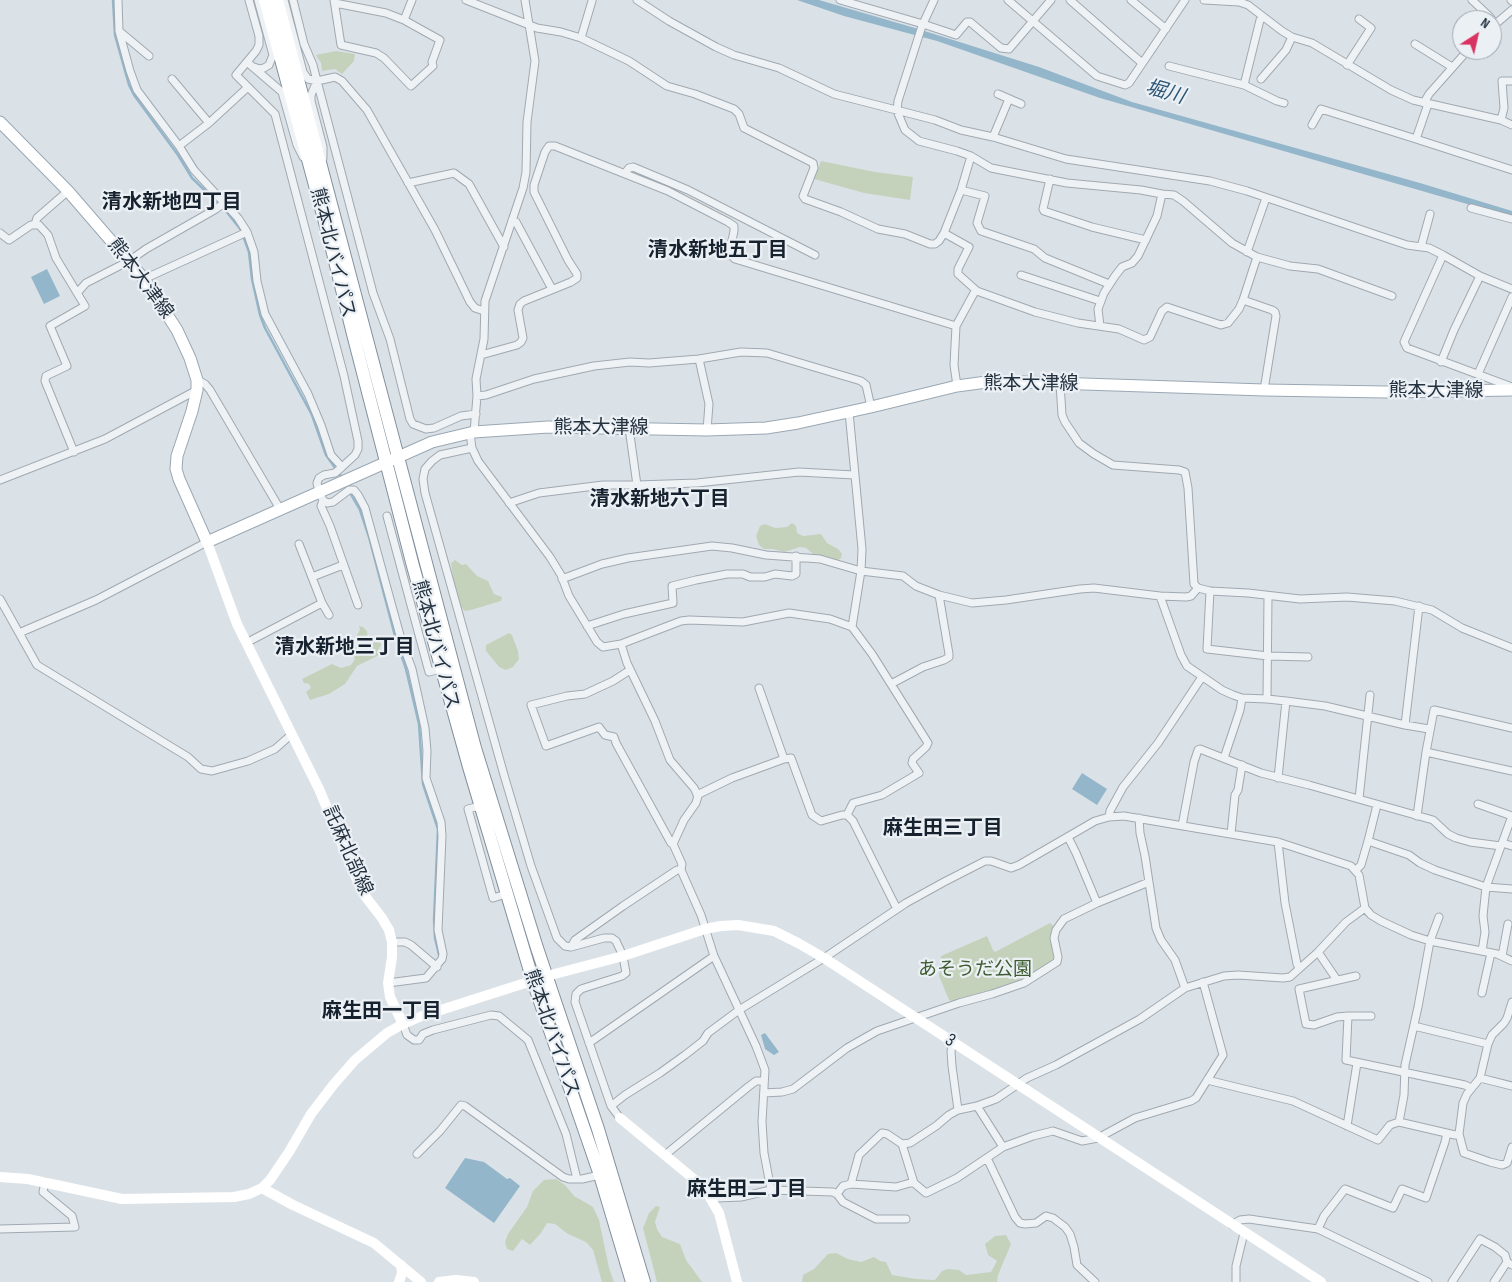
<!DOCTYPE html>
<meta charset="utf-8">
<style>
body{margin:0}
#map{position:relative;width:1512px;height:1282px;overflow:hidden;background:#dbe2e7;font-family:"Sofia Sans Condensed",sans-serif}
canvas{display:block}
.north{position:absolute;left:1452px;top:10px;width:50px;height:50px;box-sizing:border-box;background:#ebf0f5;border:1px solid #9ba4ac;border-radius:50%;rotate:35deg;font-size:14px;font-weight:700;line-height:20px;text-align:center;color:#24313f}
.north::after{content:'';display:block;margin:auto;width:18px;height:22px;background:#d93362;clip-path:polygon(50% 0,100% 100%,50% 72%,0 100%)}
</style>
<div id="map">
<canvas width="1512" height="1282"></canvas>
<div class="north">N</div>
</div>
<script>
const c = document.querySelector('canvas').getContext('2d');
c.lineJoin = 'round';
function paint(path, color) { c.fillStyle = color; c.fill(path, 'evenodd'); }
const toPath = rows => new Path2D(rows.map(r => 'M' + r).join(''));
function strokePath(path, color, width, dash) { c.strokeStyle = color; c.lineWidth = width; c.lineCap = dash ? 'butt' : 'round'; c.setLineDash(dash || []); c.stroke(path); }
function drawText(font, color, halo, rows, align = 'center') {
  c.font = font + ' "Sofia Sans Condensed","Noto Sans JP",sans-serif'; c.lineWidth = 4.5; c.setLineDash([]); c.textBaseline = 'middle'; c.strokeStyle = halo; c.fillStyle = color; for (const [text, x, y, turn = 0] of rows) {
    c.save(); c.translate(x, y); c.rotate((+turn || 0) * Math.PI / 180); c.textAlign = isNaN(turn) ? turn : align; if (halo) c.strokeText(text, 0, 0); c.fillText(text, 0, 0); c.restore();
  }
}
const green = toPath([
 [336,51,355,54,354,61,342,74,335,69,322,71,321,63,316,55],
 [821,161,875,172,913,177,910,200,864,193,814,179],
 [792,523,796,526,797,533,803,536,821,534,827,543,838,549,842,554,841,558,837,561,825,556,820,556,813,554,806,548,800,547,784,552,773,549,764,549,759,545,756,536,760,526,765,524,775,528,787,527],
 [455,560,462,565,466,564,477,576,488,581,494,594,502,597,501,601,471,610,465,611,462,608,454,584,452,571,451,563],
 [359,626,363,627,367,631,368,642,366,650,371,650,372,644,375,640,379,640,381,645,378,650,379,655,357,666,345,684,329,694,310,700,306,692,311,688,309,684,304,683,302,679,332,664,341,668,351,665,355,659,352,653,358,644,356,637,360,630],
 [509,633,512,635,518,651,519,659,513,667,506,670,499,667,486,651,486,645],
 [1050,923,1055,927,1051,940,1054,961,1022,981,954,1002,949,1000,939,976,941,956,987,936,993,950,995,952],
 [556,1179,565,1185,574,1196,593,1207,599,1220,609,1268,614,1282,602,1282,593,1250,586,1242,568,1234,555,1224,547,1223,541,1233,530,1245,522,1239,513,1251,507,1249,505,1242,508,1234,527,1207,533,1191,544,1180],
 [656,1206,660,1207,655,1222,657,1229,662,1237,680,1244,686,1260,702,1282,657,1282,643,1228,649,1213],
 [1006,1235,1011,1244,998,1275,997,1282,802,1282,803,1275,814,1269,828,1254,836,1253,848,1259,861,1262,874,1257,880,1261,886,1262,892,1275,916,1279,935,1280,942,1271,948,1269,959,1270,966,1275,991,1272,997,1261,988,1255,985,1244,995,1236]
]);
const water = toPath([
 [797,0,819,0,915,28,1039,67,1132,102,1420,183,1512,211,1512,217,1100,98,937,41,844,16],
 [47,269,60,296,44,304,31,277],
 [1082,773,1107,789,1097,805,1072,789],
 [765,1033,779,1052,774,1055,765,1049,761,1035],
 [465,1158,484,1162,507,1179,510,1178,520,1186,494,1223,445,1188]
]);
const stream = toPath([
 [113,0,115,35,129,85,134,95,178,155,192,178,226,211,241,230,249,252,252,279,260,315,265,328,312,415,326,455,343,479],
 [345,484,360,510,369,537,395,636,406,669,419,724,423,784,438,829,434,920,435,938,439,955]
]);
const street = toPath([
 [118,0,119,31,130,71,137,90,179,146,194,170,238,218,247,232,254,252,257,281,265,314,308,394,321,425,331,455,342,467],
 [249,0,259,36,259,45,256,51,236,75,275,114,344,376,358,441,358,449,355,455,342,467,335,473,324,475,319,478,317,483,319,492,323,500,327,503,333,502,349,490,354,490,358,495,365,508,401,639,412,669,425,728,427,751,426,778,441,822,442,836,438,930,443,954,442,959,426,978,388,983],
 [284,0,303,72,308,79,317,81],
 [293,0,304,44,313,65,317,81,311,95,311,101,323,147,323,158],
 [334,0,341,45,376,53,384,58,411,86,433,66,432,62,440,40,404,20],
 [466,0,537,28,561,32,581,38,629,61,667,86,695,94,734,109,739,114,744,128,813,163,814,168,803,196,805,199,841,212,878,229,905,234,930,244,935,244,939,241,944,233,961,190,971,156],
 [637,0,669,21,716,47,734,55,779,68,834,94,935,120,961,130,993,137,1066,159,1210,181,1247,191,1377,235,1407,245,1429,248,1443,255],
 [840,0,923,24,956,35,967,22,970,22,1001,48,1009,49,1051,0],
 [934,0,922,26,898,101,897,111,905,130,919,141,957,151,971,156,991,168,1067,183,1141,190,1162,194,1157,216,1138,256,1132,263,1122,267,1115,276,1104,293,1098,309,1100,326],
 [1008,0,1097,76,1125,85,1129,83,1185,0],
 [1070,0,1142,63],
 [1131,0,1166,29],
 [1204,0,1239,2,1248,5,1282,31,1292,37,1312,43,1391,90,1413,100,1501,120,1512,125],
 [1472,0,1490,17,1495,24],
 [1511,0,1512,1],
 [335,3,386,13,404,20,412,0],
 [1492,27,1512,10],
 [119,31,149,56],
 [581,38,592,1],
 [1415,44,1452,67],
 [247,62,282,92,297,145,303,157],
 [1347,65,1371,28,1359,19],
 [1169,66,1244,85,1277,101,1284,103],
 [254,67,259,69,264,68,269,65,273,55,258,0],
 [172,79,209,123],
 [1261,79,1286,50,1292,37],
 [1244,85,1260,20,1263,17],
 [998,94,1021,104],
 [1424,103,1429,94,1468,50],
 [1501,120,1504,108,1502,81,1512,81],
 [1312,125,1321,109,1416,139,1428,104],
 [993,137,1009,99],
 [1416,139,1512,170],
 [179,146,209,123,248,87],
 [625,173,629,168,633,167,688,190,815,255],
 [1050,179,1043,209,1044,211,1092,227,1146,240],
 [408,183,454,173,469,184,504,247],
 [961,190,985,196,977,223,981,231,1034,249,1045,258,1109,284],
 [1162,194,1174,195,1183,201,1232,243,1257,257,1290,266,1318,269,1392,296],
 [1471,208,1512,219],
 [512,220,516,222,552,289],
 [35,224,37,218,68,191],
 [0,233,9,240,31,225,39,225,48,235,56,258,85,306,50,326,67,366,46,376,45,381,74,452],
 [944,233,969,247,958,269,958,274,977,291,1035,312,1078,323,1119,329,1144,340,1150,337,1162,311,1167,307,1221,325,1228,323,1239,309,1243,300,1272,310,1275,312,1276,316,1264,390],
 [1421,247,1430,214],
 [1247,252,1266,198],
 [1021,275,1100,301],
 [144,279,247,232],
 [1512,289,1480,276,1443,255,1404,342,1407,348,1512,387],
 [78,292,86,283,129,261,146,249,216,209,224,203],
 [1243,300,1257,257],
 [481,355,517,345,521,342,523,338,518,310,520,304,524,301,571,282,577,278,577,274,568,260,534,192,534,185,545,152,549,146,555,146,668,191,728,222,734,226,734,231,730,250,731,255,735,259,956,326],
 [1441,362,1454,330,1480,276],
 [1478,374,1512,297],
 [197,380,205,384,210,390,280,509],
 [1060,383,1062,415,1065,422,1079,443,1094,454,1113,465,1179,470,1185,472,1188,488,1194,584,1198,588,1210,591,1248,593,1300,599,1347,597,1395,601,1432,610,1462,628,1512,648],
 [957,386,954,365,956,326,974,293,977,291],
 [477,396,486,395,534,379,594,366,630,362,649,363,699,359],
 [849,412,862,549,861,571,852,627],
 [476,414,461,416,434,428,426,429,413,424,410,419,390,339,373,293,317,81,335,77,342,81,367,110,435,230,470,302,475,308,484,311],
 [707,430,709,404,699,359,741,352,767,353,861,381,866,385,871,407],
 [474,432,477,396,476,379,484,339,485,301,523,188,526,172,527,122,535,61,525,0],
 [470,433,472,448,478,461,550,557,561,575,569,596,597,642,603,647,621,644,627,663,655,721,670,760,694,788,698,796,696,803,684,820,673,844],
 [472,448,440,455,432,461,425,469,423,479,425,493,504,775,531,866,557,938,565,946,571,947,604,938,612,938,616,941,623,956,626,973,622,976,581,989,576,994,575,1002,611,1106,620,1118],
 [0,480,105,439,197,390],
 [637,485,697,483,799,472,854,475],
 [323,500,321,506,330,526,358,605],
 [509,503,539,493,603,485,637,485,629,428],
 [387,516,429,672,441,669],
 [299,544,322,603],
 [312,577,343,565],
 [562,579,602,564,628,558,712,546,732,548,766,555,820,559,861,571,903,576,916,586,939,595,949,654,949,657,944,660,923,667,891,684],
 [1210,591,1207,649,1268,656,1308,657],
 [939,595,972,603,1006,600,1080,589,1094,588,1160,596,1181,655,1187,666,1222,690,1233,695,1242,698,1267,699],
 [1160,596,1186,597,1191,596,1198,588],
 [1268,596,1267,699,1286,701,1278,778],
 [0,599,37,665,188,757,201,769,212,771,248,761,275,749,292,734],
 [587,626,624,614,673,603,672,586,696,580,727,574,743,574,750,577,765,577,775,574,792,576,796,574,796,556],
 [19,633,96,600,207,542],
 [246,643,322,603,329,615],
 [621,644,681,621,689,620,743,622,789,613,830,619,852,627,872,654,928,743,926,747,913,759,912,763,919,773,882,795,853,803,847,815],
 [630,670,613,681,585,694,567,696,531,705,546,746,599,727,605,735,614,737,616,743,671,843,673,844,682,864,681,870,701,915,714,956,756,1046,765,1070,762,1122,764,1153,771,1190],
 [759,688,784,759],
 [1286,701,1325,706,1405,725,1429,729],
 [1405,725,1419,606],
 [1426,752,1434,710,1512,728],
 [1224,758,1240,710,1242,698],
 [697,795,732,778,784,759,791,758,812,815,821,821,842,815,847,815,853,821,897,909],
 [1359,799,1370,695],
 [1478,804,1512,816],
 [480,806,468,809,493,898,506,894],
 [1417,816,1426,752,1512,771],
 [1512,816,1486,887,1512,889],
 [1109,817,1110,811,1123,787,1158,743,1202,677],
 [1139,818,1140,833,1145,856,1156,928,1161,940,1175,960,1185,988],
 [1182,826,1194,762,1198,750,1200,749,1261,773,1309,785,1433,820,1448,834,1456,838,1470,842,1501,846],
 [1231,834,1235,795,1238,790,1242,765],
 [1068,837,1076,853,1097,903],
 [1368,841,1409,855,1420,863,1435,870,1486,887,1483,916,1485,932,1482,951],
 [1278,842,1285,903,1297,964,1299,968],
 [1502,843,1512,846],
 [1356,870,1361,865,1368,841,1377,805],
 [392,942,405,942,411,945,437,967],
 [571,947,575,940,623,906,677,870,681,870],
 [1318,952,1337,980],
 [1502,956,1508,924],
 [1482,993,1491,953],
 [1348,1016,1337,1017,1314,1025,1306,1024,1299,989,1356,976],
 [1371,1016,1348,1016,1346,1060,1465,1085,1471,1088],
 [403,1024,407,1035,414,1040,419,1040,423,1034,433,1030,491,1015,499,1016,528,1040,566,1134,577,1179],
 [1414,1026,1488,1044],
 [589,1043,714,956],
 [953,1044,951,1051,952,1066,958,1110],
 [1480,1078,1512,1086],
 [1207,1080,1293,1101,1378,1140,1390,1125,1399,1122,1455,1135,1459,1134,1463,1103,1467,1094,1480,1078,1488,1044,1492,1035,1504,1023,1507,1018,1512,1002],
 [764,1093,782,1092,793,1089,847,1048,877,1031,959,1003,992,994,1024,983,1057,962,1058,957,1054,938,1056,930,1064,919,1097,903,1149,882],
 [611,1106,625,1095,660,1073,685,1055,703,1041,708,1033,739,1010,824,958,906,903,944,882,985,861,991,861,1011,868,1019,865,1095,821,1109,817,1124,816,1278,842,1351,866,1359,875,1365,908,1371,915,1381,921,1411,935,1430,941,1497,954,1512,961],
 [977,1106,1003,1147],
 [1399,1122,1404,1095,1405,1065,1418,1007,1430,941,1439,917],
 [1347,1126,1357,1063],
 [1459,1134,1464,1153,1490,1162,1502,1165,1507,1163,1512,1147],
 [902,1144,914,1183,926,1193,957,1178,1003,1147,1033,1136,1053,1131,1082,1141,1098,1138,1135,1118,1191,1101,1196,1098,1223,1055,1203,982],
 [417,1154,440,1131,461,1105,465,1106,563,1177,569,1179,582,1179,600,1175],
 [665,1155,748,1087,756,1081,764,1081],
 [987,1158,1015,1217,1020,1223,1025,1224,1036,1223,1046,1216,1053,1218,1065,1227,1070,1234,1074,1247,1077,1265,1095,1282],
 [851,1184,859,1155,882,1133,887,1134,902,1144,910,1143,936,1126,949,1115,958,1110,977,1106,996,1099,1027,1078,1056,1065,1140,1019,1185,988,1224,976,1238,975,1283,978,1290,977,1318,952,1346,922,1365,908],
 [837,1194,843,1186,851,1184,896,1187,910,1183,914,1183],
 [712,1201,717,1198,741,1197,771,1190,833,1192,837,1194,843,1202,876,1219,906,1219],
 [1232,1225,1240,1220,1249,1219,1318,1229,1428,1282],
 [0,1229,75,1227,72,1216,43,1192,45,1182],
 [1318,1229,1324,1216,1345,1189,1393,1208,1402,1189,1426,1198,1445,1142,1447,1133],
 [1236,1282,1236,1266,1244,1233],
 [1452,1282,1480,1239,1495,1247,1505,1255,1507,1262],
 [1494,1282,1507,1262,1512,1265]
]);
const secondary = toPath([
 [207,542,237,624,319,789,358,882,365,896,382,918,389,930,392,942,392,957,388,983,390,997,403,1024,422,1016,547,976,623,956,705,929,721,926,738,925,774,931,798,943,824,958,1321,1282],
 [620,1118,695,1180,706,1191,719,1213,737,1282],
 [0,1177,28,1179,122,1199,234,1197,249,1194,262,1188,270,1180,289,1152,311,1114,334,1084,355,1060,387,1033,403,1024],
 [262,1188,293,1205,374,1243,421,1282],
 [399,1282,402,1273,401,1265],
 [439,1282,456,1280,474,1282]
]);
const primary = toPath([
 [0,122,68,191,144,279,177,330,190,358,197,380,197,390,192,411,177,456,176,469,179,479,207,542,432,442,474,432,548,427,707,430,766,428,798,423,871,407,957,386,994,381,1264,390,1386,392,1512,390]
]);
const highway = toPath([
 [265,0,330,241,353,334,413,566,469,767,533,981,600,1175,632,1282],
 [277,0,475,748,537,948,598,1129,644,1282]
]);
const streetNames = [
 ["熊本北バイパス",332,253,76],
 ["熊本大津線",140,279,53],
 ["熊本大津線",1031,384],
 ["熊本大津線",1436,391],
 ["熊本大津線",601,428],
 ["熊本北バイパス",435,645,75],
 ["託麻北部線",347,851,66],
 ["熊本北バイパス",551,1033,71],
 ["3",950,1041,33]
];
const parkNames = [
 ["あそうだ公園",975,970]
];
const waterNames = [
 ["堀川",1165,93,16]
];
const neighbourhoodNames = [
 ["清水新地四丁目",172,203],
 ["清水新地五丁目",718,251],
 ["清水新地六丁目",660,500],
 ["清水新地三丁目",345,648],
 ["麻生田三丁目",943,829],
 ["麻生田一丁目",382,1012],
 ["麻生田二丁目",747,1190]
];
paint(green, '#c4d2bc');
paint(water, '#93b6cb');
strokePath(stream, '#93b6cb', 2.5);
strokePath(street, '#a0a9b1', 9);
strokePath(primary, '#9aa8b4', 13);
strokePath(highway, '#82919f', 14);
strokePath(street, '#eef2f5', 7);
strokePath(secondary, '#fff', 10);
strokePath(primary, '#fff', 11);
strokePath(highway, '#fff', 12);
drawText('19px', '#24313f', '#ebf0f5', streetNames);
drawText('19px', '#3e5c30', '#ebf0f5', parkNames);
drawText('italic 20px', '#2b5676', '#ebf0f5', waterNames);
drawText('bold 20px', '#17222f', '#ebf0f5', neighbourhoodNames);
</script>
